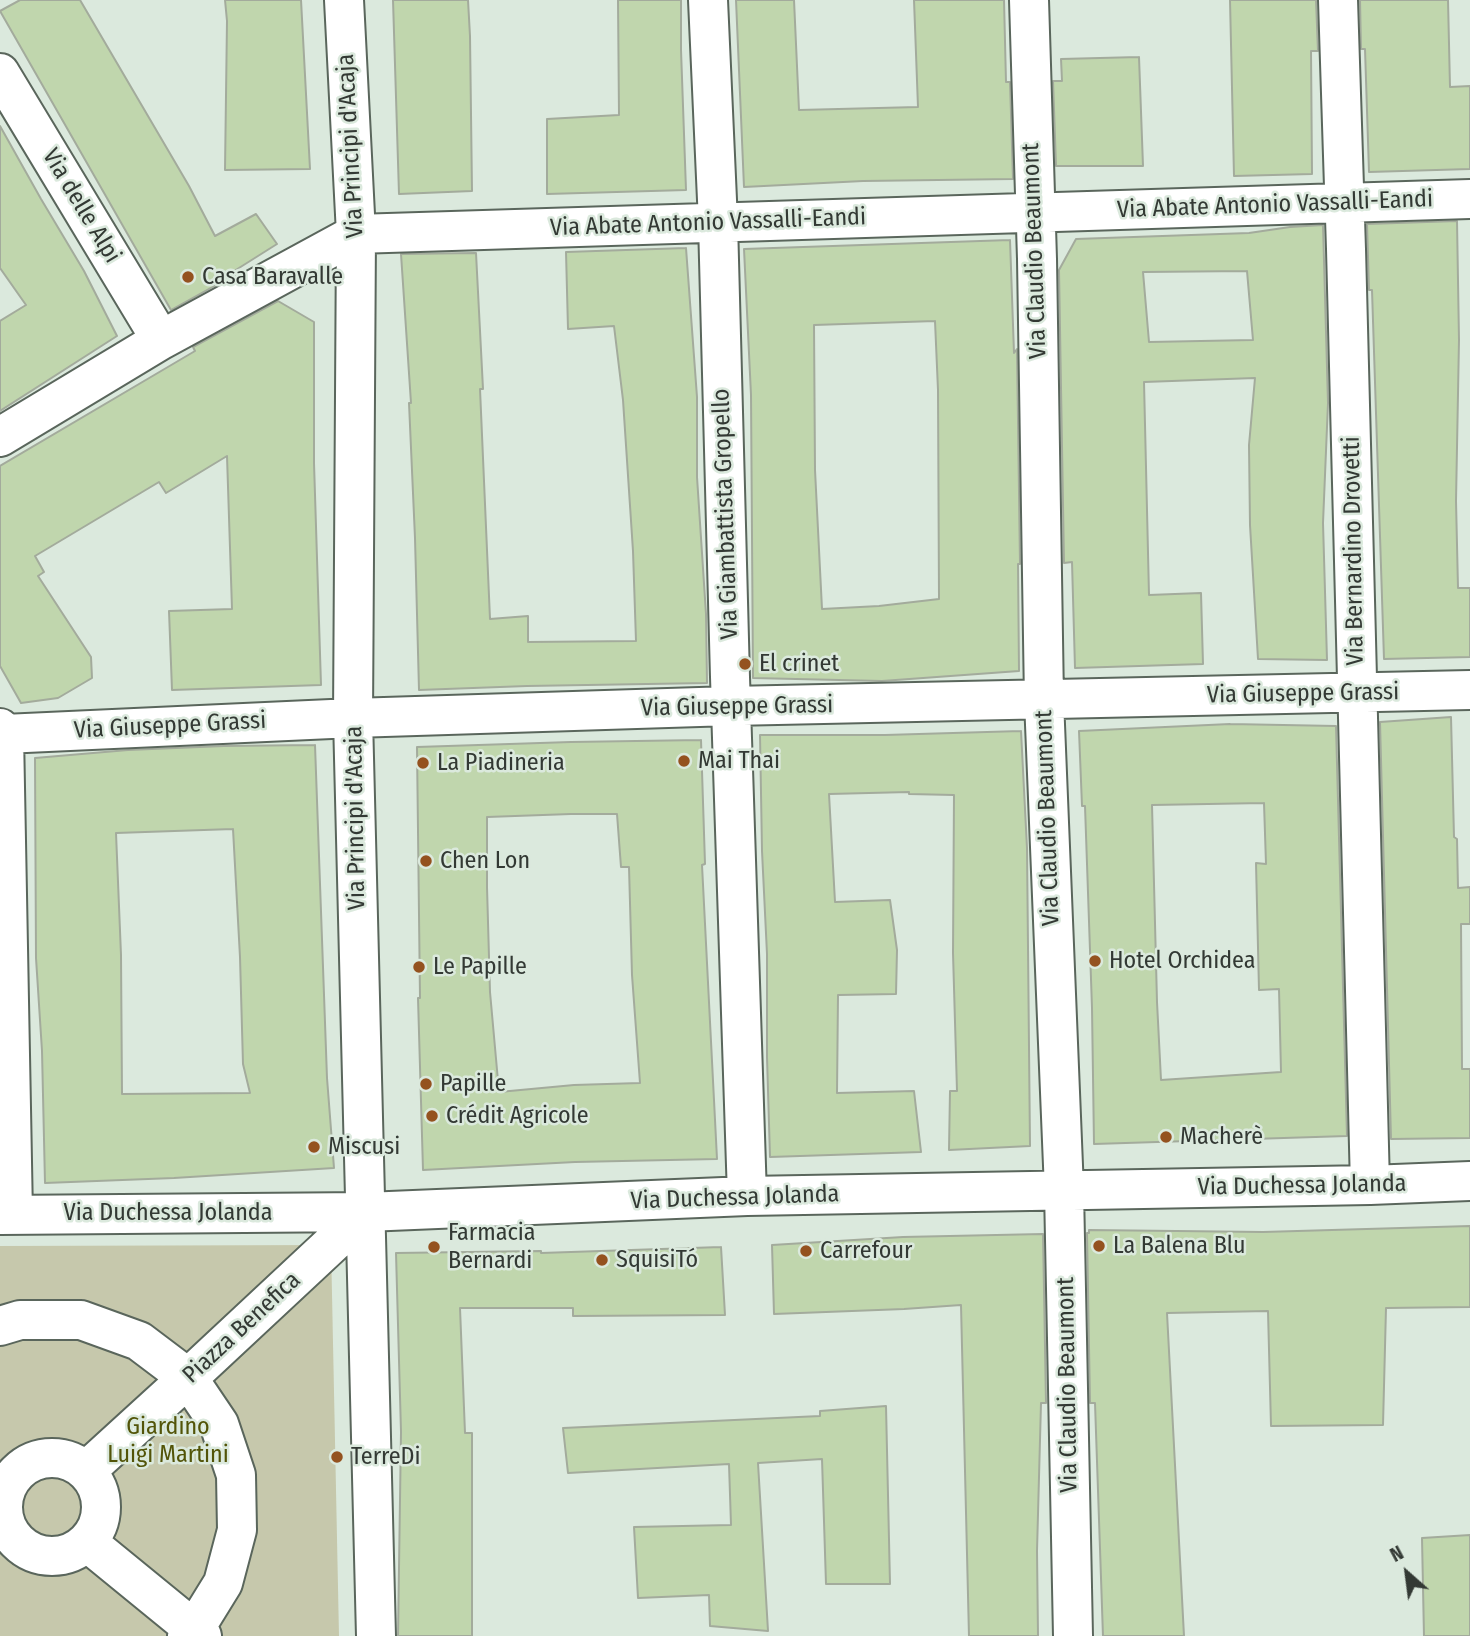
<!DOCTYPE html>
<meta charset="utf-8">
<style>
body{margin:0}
#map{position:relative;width:1470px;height:1636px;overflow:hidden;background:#dbe9dd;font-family:"Fira Sans Condensed",sans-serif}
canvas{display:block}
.north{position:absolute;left:1372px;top:1538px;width:70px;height:70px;-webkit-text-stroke:5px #dbe9dd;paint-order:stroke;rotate:332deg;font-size:19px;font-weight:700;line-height:28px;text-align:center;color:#333934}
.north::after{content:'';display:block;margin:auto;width:24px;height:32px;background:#333934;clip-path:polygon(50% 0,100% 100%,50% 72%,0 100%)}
</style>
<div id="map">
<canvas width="1470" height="1636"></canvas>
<div class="north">N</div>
</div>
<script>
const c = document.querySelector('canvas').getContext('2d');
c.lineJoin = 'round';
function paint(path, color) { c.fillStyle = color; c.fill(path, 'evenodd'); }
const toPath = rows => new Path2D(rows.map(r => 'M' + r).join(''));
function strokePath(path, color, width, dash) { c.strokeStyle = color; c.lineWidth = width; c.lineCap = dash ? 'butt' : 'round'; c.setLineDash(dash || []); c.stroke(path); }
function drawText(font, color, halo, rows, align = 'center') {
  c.font = font + ' "Fira Sans Condensed",sans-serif'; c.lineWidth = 5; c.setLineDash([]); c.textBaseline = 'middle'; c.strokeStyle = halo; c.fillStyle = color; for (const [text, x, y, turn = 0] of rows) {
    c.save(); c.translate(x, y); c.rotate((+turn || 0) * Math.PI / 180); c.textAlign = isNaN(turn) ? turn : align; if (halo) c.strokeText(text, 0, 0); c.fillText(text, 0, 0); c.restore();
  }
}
const green = toPath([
 [331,1245,339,1636,0,1636,0,1246]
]);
const building = toPath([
 [20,0,80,0,189,186,215,236,256,214,277,244,231,273,234,275,171,310,0,11,20,0],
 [225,0,301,0,310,169,225,170,227,21,225,0],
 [393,0,468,0,470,36,472,191,399,194,393,0],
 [618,0,681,0,681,50,686,190,547,194,547,119,619,115,618,0],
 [736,0,794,0,799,110,918,107,914,0,1004,0,1006,82,1010,82,1013,179,863,181,744,187,736,0],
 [1230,0,1316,0,1318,51,1311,51,1312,174,1234,176,1230,0],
 [1360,0,1448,0,1450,87,1470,86,1470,169,1369,172,1365,49,1361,49,1360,0],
 [1139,57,1143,166,1056,166,1053,81,1062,81,1061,59,1139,57],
 [0,126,41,199,84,271,117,336,0,411,0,321,26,305,0,268,0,126],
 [1457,221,1459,340,1456,501,1458,588,1470,588,1470,657,1384,659,1372,290,1369,290,1367,224,1457,221],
 [1323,225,1328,403,1323,523,1327,660,1258,659,1250,525,1249,445,1255,378,1144,382,1149,595,1201,593,1203,664,1075,668,1072,562,1064,563,1059,270,1076,239,1249,233,1290,227,1323,225],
 [1247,271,1253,340,1149,342,1143,272,1247,271],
 [1010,240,1014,353,1017,349,1020,564,1018,564,1019,671,882,681,753,678,751,395,744,249,1010,240],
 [935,321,938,390,939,599,879,606,822,609,815,470,814,325,935,321],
 [686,248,697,397,697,477,706,614,707,683,527,686,419,690,415,538,409,403,411,403,401,254,476,253,483,389,480,389,490,619,528,616,528,642,636,641,633,551,623,400,614,326,568,329,566,252,686,248],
 [278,301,314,322,314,463,321,685,172,690,169,611,232,609,227,456,166,493,159,482,35,556,44,572,38,576,91,657,92,678,58,698,21,703,0,666,0,466,195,351,193,347,278,301],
 [1451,717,1454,837,1457,839,1458,888,1470,887,1470,924,1461,924,1462,1069,1470,1069,1470,1138,1391,1139,1380,722,1451,717],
 [1230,724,1336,726,1347,1136,1094,1144,1092,1008,1085,806,1082,806,1079,731,1230,724],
 [1264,803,1266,864,1256,863,1259,990,1279,989,1281,1072,1161,1080,1157,1002,1152,805,1264,803],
 [1021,731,1027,848,1030,1146,949,1150,950,1091,957,1091,953,953,954,795,909,794,909,792,829,794,835,902,890,900,897,950,896,994,838,995,837,1093,914,1091,921,1152,770,1157,767,1057,767,954,762,851,760,735,885,735,1021,731],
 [701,740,705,864,702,865,717,1159,575,1162,423,1170,418,998,420,998,417,747,571,742,701,740],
 [571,814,617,814,621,867,629,867,632,975,640,1083,574,1085,499,1092,490,992,487,887,487,817,571,814],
 [315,745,327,1078,334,1168,174,1178,45,1183,42,1051,36,958,35,758,128,750,224,746,315,745],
 [233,829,240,957,243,1064,250,1093,122,1094,121,955,116,833,233,829],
 [1470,1226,1470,1307,1386,1308,1383,1425,1271,1426,1268,1311,1167,1313,1184,1636,1103,1636,1095,1403,1090,1403,1087,1233,1089,1233,1089,1230,1263,1232,1470,1226],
 [1043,1234,1046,1403,1041,1403,1037,1551,1038,1636,969,1636,961,1305,904,1309,774,1314,772,1245,903,1237,1043,1234],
 [721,1247,725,1315,573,1316,573,1308,460,1308,465,1433,472,1433,472,1636,398,1636,401,1432,396,1253,541,1251,541,1253,721,1247],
 [886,1406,890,1584,826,1584,822,1459,758,1463,768,1631,710,1626,709,1595,638,1598,634,1527,731,1525,729,1464,568,1473,563,1428,820,1416,820,1411,886,1406],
 [1470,1535,1470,1636,1424,1636,1422,1538,1470,1535]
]);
const minor = toPath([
 [344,0,356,234,353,718,376,1636],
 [708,0,718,222,730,677,747,1196],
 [1029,0,1037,259,1044,700,1064,1190,1073,1636],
 [1338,0,1346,249,1370,1185],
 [0,73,161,340],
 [0,437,161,340,356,234,1470,199],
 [0,728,4,734,13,1215],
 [4,734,353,718,731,706,1470,690],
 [0,1215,366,1212,747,1196,1370,1185,1470,1181],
 [0,1326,20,1320,81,1320,139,1341,188,1378,219,1424,236,1475,237,1530,223,1583,194,1630,187,1636],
 '3 1507a49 49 0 1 1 98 0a49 49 0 1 1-98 0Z',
 [86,1471,188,1378,366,1212],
 [87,1542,202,1636]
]);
const markers = [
 [188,277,7,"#94521f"],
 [745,664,7,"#94521f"],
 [684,761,7,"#94521f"],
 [423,763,7,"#94521f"],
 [426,861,7,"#94521f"],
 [1095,961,7,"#94521f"],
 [419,967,7,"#94521f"],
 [426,1084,7,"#94521f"],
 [432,1116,7,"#94521f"],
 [1166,1137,7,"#94521f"],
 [314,1147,7,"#94521f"],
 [1099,1246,7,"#94521f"],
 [434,1247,7,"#94521f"],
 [806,1251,7,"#94521f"],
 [602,1260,7,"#94521f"],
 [337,1457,7,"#94521f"]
];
const streetNames = [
 ["Via Principi d'Acaja",351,146,-93],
 ["Via Abate Antonio Vassalli-Eandi",1275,205,-2],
 ["Via delle Alpi",81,206,59],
 ["Via Abate Antonio Vassalli-Eandi",708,223,-2],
 ["Via Claudio Beaumont",1035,251,-92],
 ["Via Giambattista Gropello",726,514,-92],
 ["Via Bernardino Drovetti",1354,551,-91],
 ["Via Giuseppe Grassi",1303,694,-1],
 ["Via Giuseppe Grassi",737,707,-1],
 ["Via Giuseppe Grassi",170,726,-3],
 ["Via Principi d'Acaja",356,818,-91],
 ["Via Claudio Beaumont",1048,818,-92],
 ["Via Duchessa Jolanda",1302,1186,-1],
 ["Via Duchessa Jolanda",735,1198,-2],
 ["Via Duchessa Jolanda",168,1213],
 ["Piazza Benefica",242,1328,-43],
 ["Via Claudio Beaumont",1068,1385,-91]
];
const poiNames = [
 ["Casa Baravalle",202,277],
 ["El crinet",759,664],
 ["Mai Thai",698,761],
 ["La Piadineria",437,763],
 ["Chen Lon",440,861],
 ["Hotel Orchidea",1109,961],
 ["Le Papille",433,967],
 ["Papille",440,1084],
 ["Crédit Agricole",446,1116],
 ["Macherè",1180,1137],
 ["Miscusi",328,1147],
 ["Farmacia",448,1233],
 ["Bernardi",448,1261],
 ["La Balena Blu",1113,1246],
 ["Carrefour",820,1251],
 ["SquisiTó",616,1260],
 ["TerreDi",351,1457]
];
const parkNames = [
 ["Giardino",168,1427],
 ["Luigi Martini",168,1455]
];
paint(green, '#c6c8ac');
paint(building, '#c0d6ad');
strokePath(building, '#a3ab9c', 2);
strokePath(minor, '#5a665c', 42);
strokePath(minor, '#fff', 38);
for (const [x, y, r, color] of markers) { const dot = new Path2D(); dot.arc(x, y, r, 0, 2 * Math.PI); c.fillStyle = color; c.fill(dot); strokePath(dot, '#dbe9dd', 2.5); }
drawText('24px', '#333934', '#dbe9dd', streetNames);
drawText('24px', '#333934', '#dbe9dd', poiNames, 'left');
drawText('24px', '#525408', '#dbe9dd', parkNames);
</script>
